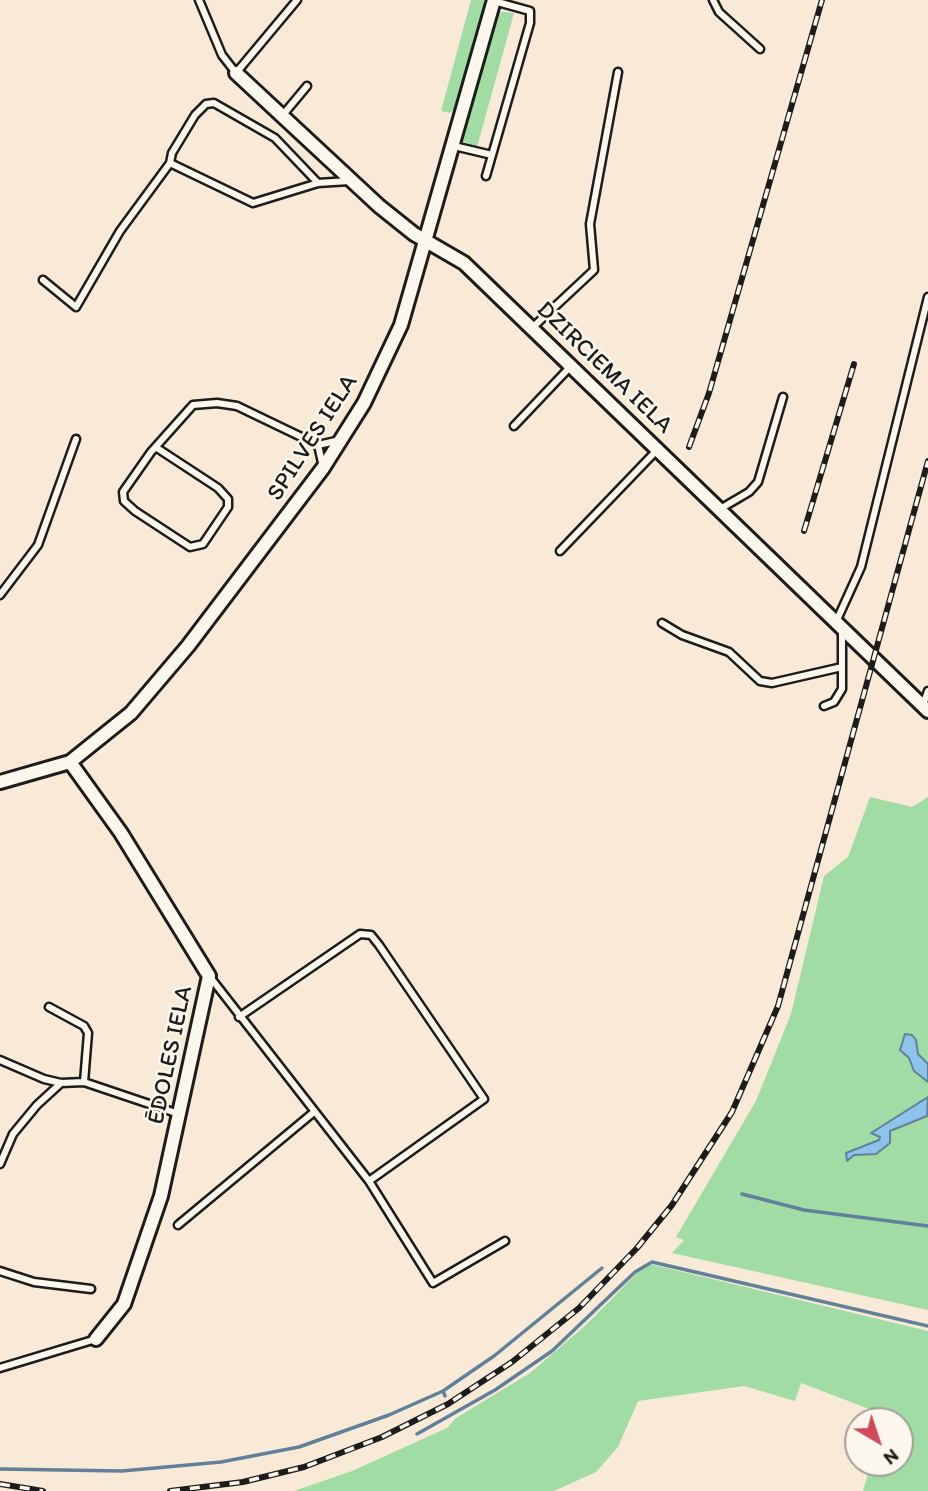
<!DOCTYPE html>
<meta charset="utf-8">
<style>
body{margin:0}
#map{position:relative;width:928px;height:1491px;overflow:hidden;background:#f8ead6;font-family:Itim,sans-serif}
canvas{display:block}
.north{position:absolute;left:844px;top:1407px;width:70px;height:70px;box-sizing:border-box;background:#fbf7ec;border:2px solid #a29f99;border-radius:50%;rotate:141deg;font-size:19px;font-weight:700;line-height:28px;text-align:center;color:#1c1c1c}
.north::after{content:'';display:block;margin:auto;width:24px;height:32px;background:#d1495b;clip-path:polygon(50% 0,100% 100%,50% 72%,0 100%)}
</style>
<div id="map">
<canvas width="928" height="1491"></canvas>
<div class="north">N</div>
</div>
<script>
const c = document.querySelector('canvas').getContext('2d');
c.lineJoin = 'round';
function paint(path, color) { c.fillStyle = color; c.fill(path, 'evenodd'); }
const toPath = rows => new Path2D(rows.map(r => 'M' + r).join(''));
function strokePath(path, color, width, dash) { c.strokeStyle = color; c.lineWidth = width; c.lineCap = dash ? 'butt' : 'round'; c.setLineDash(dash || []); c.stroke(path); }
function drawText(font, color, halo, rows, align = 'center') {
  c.font = font + ' Itim,sans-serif'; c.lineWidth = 5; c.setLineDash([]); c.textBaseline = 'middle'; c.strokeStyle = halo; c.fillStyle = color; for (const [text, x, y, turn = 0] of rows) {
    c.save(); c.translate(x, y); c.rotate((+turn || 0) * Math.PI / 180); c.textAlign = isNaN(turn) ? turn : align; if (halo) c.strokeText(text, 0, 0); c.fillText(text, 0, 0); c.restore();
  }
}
const green = toPath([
 [471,0,487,0,457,107,450,113,441,111],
 [501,12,514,13,477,147,461,141,495,18],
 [870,797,912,807,928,797,928,1310,672,1253,684,1240,676,1237,756,1101,791,1014,824,876,848,857],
 [650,1264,928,1331,928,1491,863,1491,871,1463,900,1463,900,1421,883,1421,885,1415,801,1383,795,1401,744,1386,638,1401,618,1447,596,1472,554,1491,294,1491,352,1471,447,1428,456,1418,530,1373,586,1325,643,1267]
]);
const water = toPath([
 [905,1034,912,1035,916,1040,918,1054,928,1064,928,1082,914,1071,909,1058,900,1050,905,1034],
 [928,1097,927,1116,890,1131,890,1143,876,1154,854,1155,847,1161,846,1153,879,1140,880,1137,871,1133,928,1097]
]);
const stream = toPath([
 [742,1194,804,1210,928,1226],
 [445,1396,443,1391,494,1356,602,1268],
 [417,1434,495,1390,552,1351,635,1272,652,1262,928,1326],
 [0,1469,122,1471,221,1462,299,1447,389,1415,443,1391]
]);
const service = toPath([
 [199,0,222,55,236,73,297,0],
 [713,0,719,12,760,49],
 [282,116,307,86],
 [454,146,492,155],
 [170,163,172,153,195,115,206,104,214,103,275,138,318,183],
 [486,176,530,23,530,11,494,1],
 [43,280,76,307,120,231,170,163,253,203,318,183,349,181],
 [532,328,594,270,590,224,618,72],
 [514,426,570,367],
 [318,445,323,467],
 [157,448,218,488,228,499,228,507,203,544,190,547,135,511,124,501,123,492,151,452,193,405,217,403,237,406,318,445,340,440],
 [720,509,749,492,758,482,783,397],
 [560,551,658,449],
 [0,595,38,545,76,439],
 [836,622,861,567,928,297],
 [662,623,682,635,729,652,760,681,772,683,842,667],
 [923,705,928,691],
 [824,706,834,702,842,689,842,629],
 [210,977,369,1181,433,1283,505,1241],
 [49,1007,84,1026,88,1033,84,1082],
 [239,1017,360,934,371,935,379,945,484,1099,369,1181],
 [0,1060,44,1079,61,1083,84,1082,179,1114],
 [0,1164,13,1134,37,1105,61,1083],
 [178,1225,314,1112],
 [0,1271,34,1282,91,1289],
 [0,1368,96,1339]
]);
const minor = toPath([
 [236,73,379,206,414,234,464,263,928,711],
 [70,762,121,833,209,976,161,1196,124,1304,96,1339],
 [0,782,70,762,131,713,188,646,323,468,364,403,401,325,494,0]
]);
const rail = toPath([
 [689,447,709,393,822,0],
 [804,531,854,364],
 [0,1484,43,1491],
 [170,1491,243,1482,304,1467,382,1437,448,1404,512,1362,579,1308,637,1248,672,1205,732,1112,778,1006,928,461]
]);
const streetNames = [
 ["DZIRCIEMA IELA",604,368,44],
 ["SPILVES IELA",313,438,-57],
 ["ĒDOLES IELA",171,1055,-78]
];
paint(green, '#a0dca3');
paint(water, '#8ec4ec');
strokePath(water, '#608199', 2);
strokePath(stream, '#608199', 3.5);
strokePath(service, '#1c1c1c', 11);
strokePath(minor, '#1c1c1c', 18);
strokePath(service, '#fbf7ec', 6);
strokePath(minor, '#fbf7ec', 12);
strokePath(rail, '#1c1c1c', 6);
strokePath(rail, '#fbf7ec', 3.5, [10]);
drawText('24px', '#1c1c1c', '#fbf7ec', streetNames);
</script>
